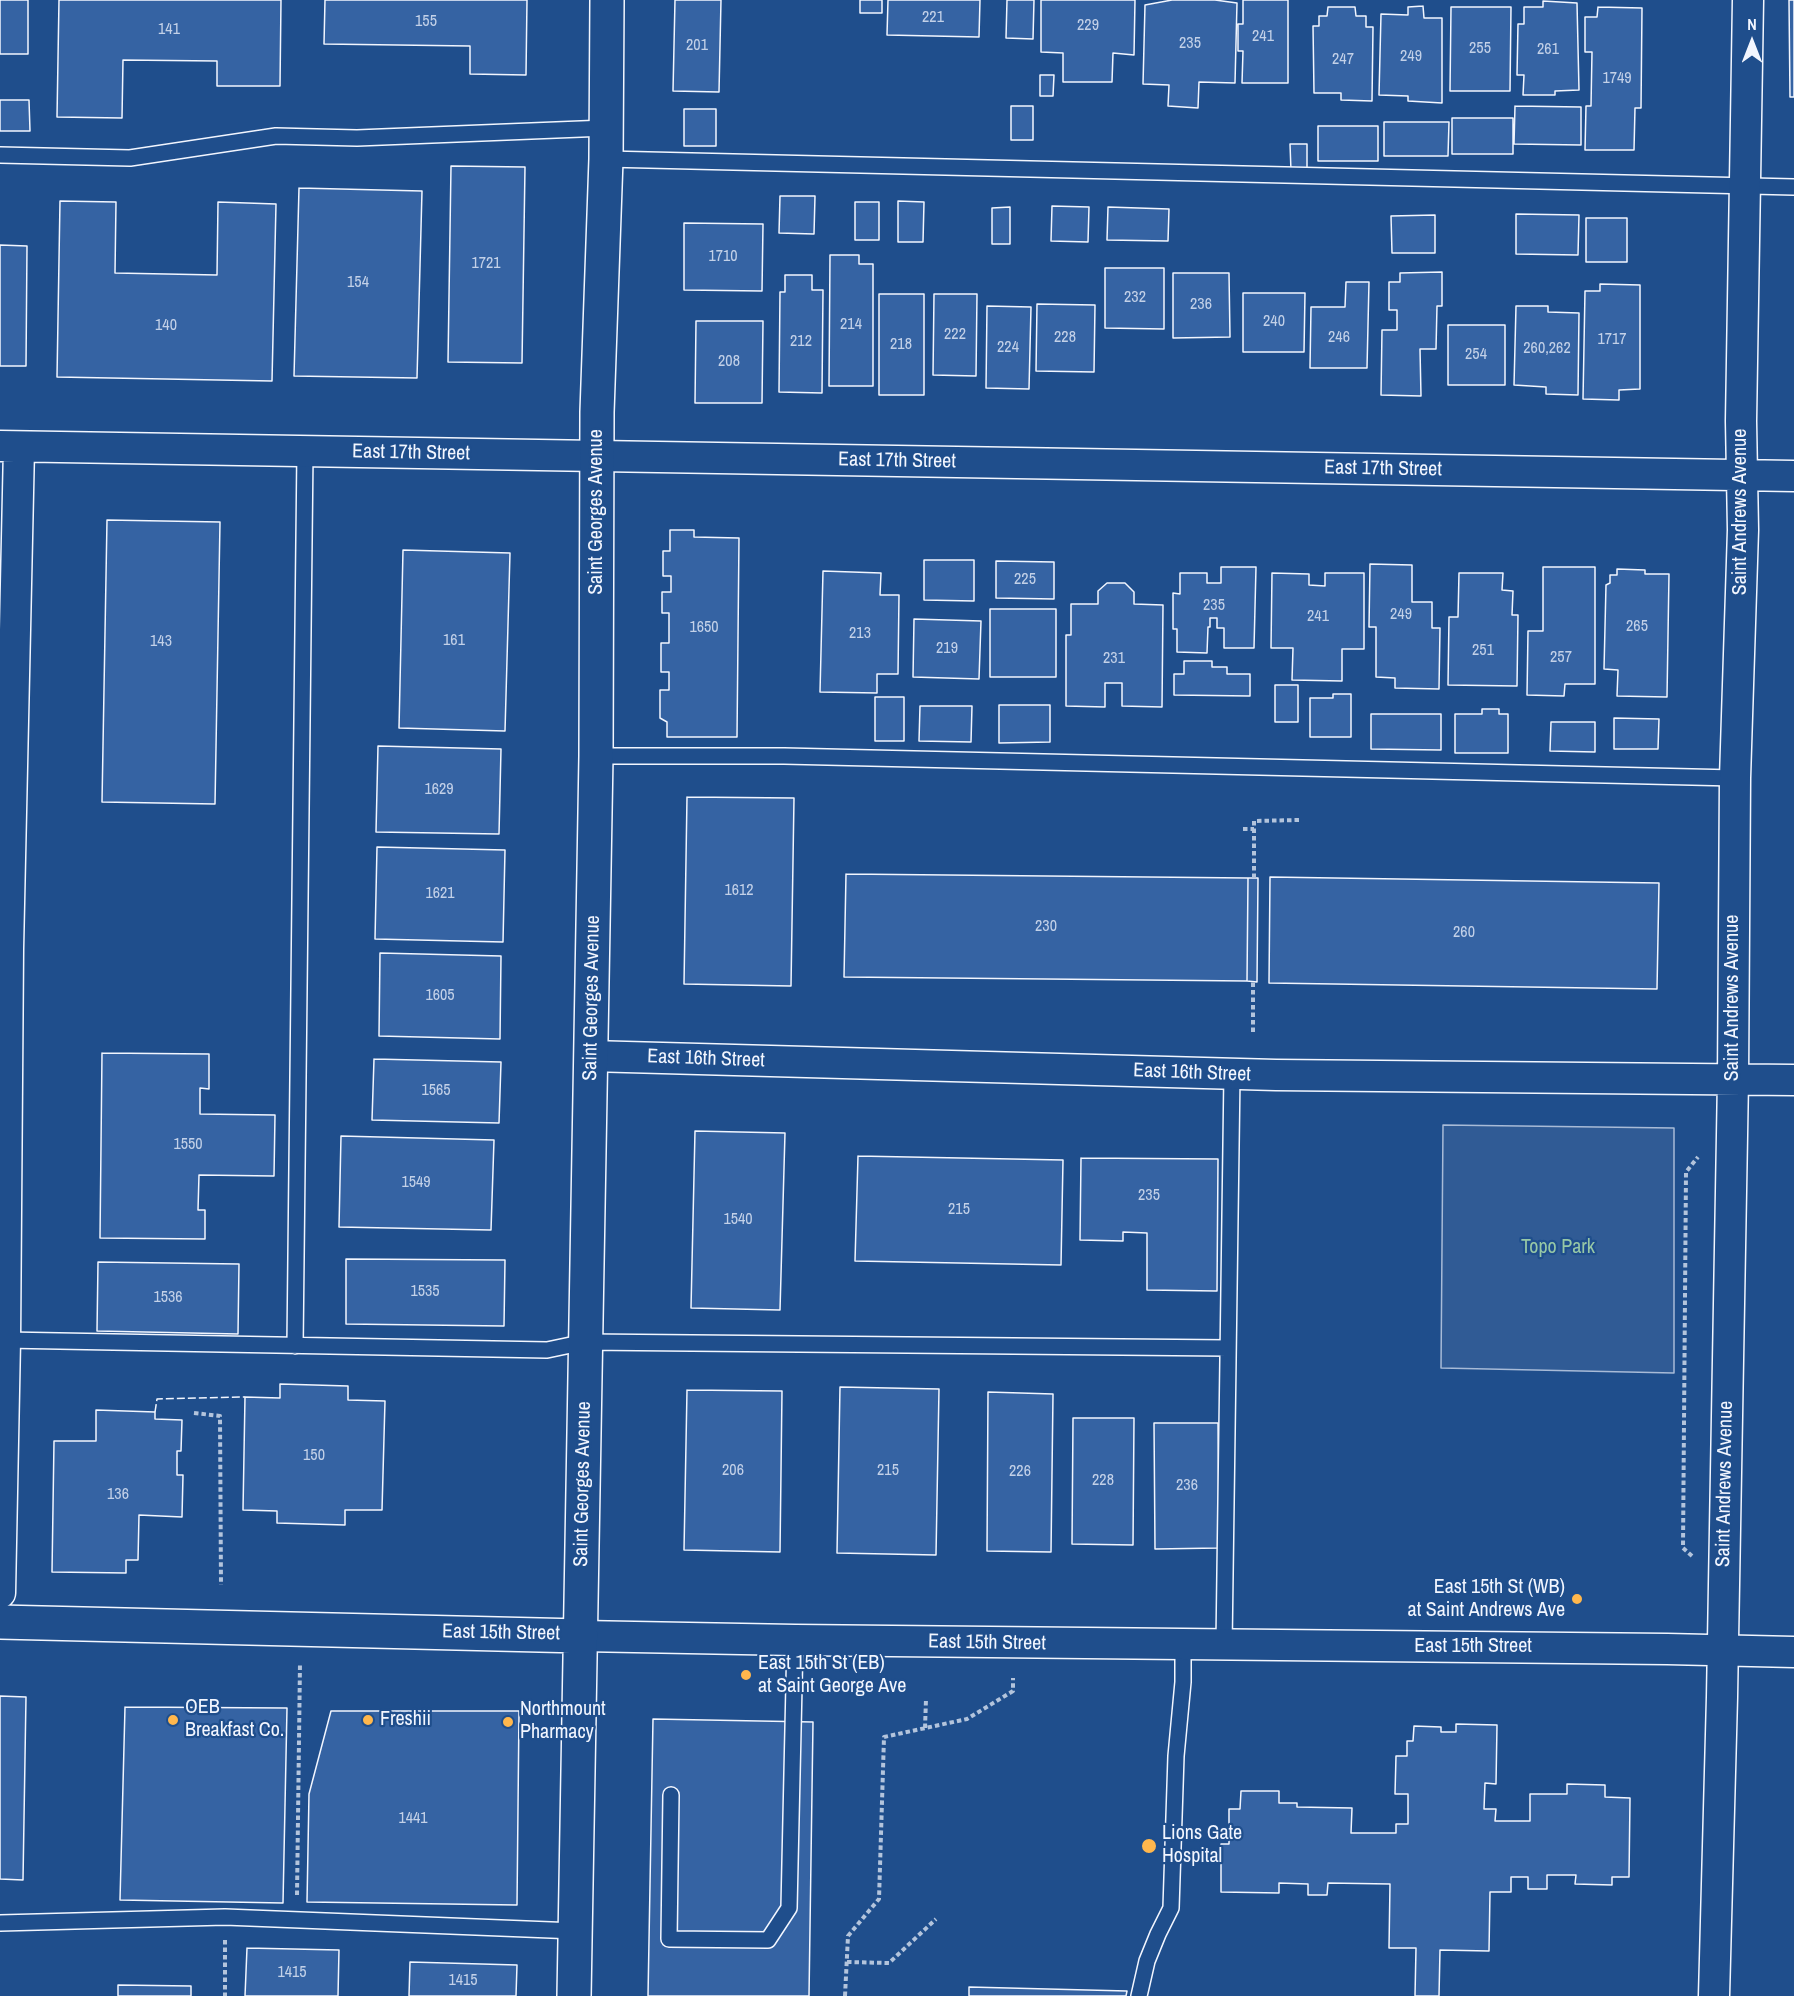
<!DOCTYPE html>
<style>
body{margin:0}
#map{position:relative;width:1794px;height:1996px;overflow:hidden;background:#1f4e8c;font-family:"Archivo Narrow",sans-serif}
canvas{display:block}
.north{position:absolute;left:1722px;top:12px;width:60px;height:60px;-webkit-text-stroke:4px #1f4e8c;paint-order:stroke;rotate:0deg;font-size:16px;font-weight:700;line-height:24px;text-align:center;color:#f2f6ff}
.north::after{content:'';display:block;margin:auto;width:21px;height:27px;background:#f2f6ff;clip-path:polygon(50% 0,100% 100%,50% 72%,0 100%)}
</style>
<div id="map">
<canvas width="1794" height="1996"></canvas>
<div class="north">N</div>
</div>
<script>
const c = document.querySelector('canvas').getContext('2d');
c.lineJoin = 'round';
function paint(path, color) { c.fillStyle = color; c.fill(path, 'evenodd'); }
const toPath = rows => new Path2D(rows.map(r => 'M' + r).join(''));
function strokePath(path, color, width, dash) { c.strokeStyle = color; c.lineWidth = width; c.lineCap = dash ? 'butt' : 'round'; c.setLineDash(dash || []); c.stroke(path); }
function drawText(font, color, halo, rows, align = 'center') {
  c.font = font + ' "Archivo Narrow",sans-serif'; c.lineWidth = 4.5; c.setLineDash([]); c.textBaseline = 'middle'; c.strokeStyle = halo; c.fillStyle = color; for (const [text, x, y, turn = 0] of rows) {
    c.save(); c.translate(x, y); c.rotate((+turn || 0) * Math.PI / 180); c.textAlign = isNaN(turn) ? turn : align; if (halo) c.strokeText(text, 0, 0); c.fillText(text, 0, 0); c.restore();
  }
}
const green = toPath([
 [1443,1125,1674,1128,1674,1373,1441,1368,1443,1125]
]);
const building = toPath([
 [0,0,28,0,28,54,0,54,0,0],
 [59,0,281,0,280,86,217,86,217,61,123,60,122,118,57,117,59,0],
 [325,0,527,0,526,75,470,74,470,46,324,44,325,0],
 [675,0,721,0,719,92,673,91,675,0],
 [860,0,882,0,882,13,860,13,860,0],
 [888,0,980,0,979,37,887,35,888,0],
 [1007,0,1034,0,1033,39,1006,38,1007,0],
 [1041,0,1135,0,1134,55,1113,53,1112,82,1063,82,1063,53,1041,52,1041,0],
 [1172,0,1215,0,1237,3,1235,83,1199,82,1198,108,1168,106,1169,85,1143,84,1145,5,1172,0],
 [1243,0,1288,0,1288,83,1242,83,1243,51,1238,51,1238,24,1243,24,1243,0],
 [1789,0,1794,0,1794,97,1790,97,1789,0],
 [1543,1,1577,3,1579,90,1555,91,1555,95,1523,95,1524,75,1517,75,1518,24,1524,24,1524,7,1543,7,1543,1],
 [1423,6,1424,18,1442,18,1442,103,1408,101,1408,96,1379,95,1381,14,1408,15,1408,7,1423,6],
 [1328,7,1355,7,1356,16,1366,16,1366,27,1373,27,1372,101,1341,100,1341,93,1314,93,1313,26,1319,26,1319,16,1327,16,1328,7],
 [1451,7,1511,7,1510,91,1450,91,1451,7],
 [1598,7,1642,8,1641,108,1635,108,1634,150,1585,150,1586,106,1591,106,1592,52,1585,52,1585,17,1597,17,1598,7],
 [1040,75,1054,75,1053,96,1040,96,1040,75],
 [0,100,29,100,30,131,0,131,0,100],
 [1011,106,1033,106,1033,140,1011,140,1011,106],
 [1515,106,1581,107,1581,145,1514,144,1515,106],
 [684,109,716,109,716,146,684,146,684,109],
 [1452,118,1513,118,1513,154,1452,154,1452,118],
 [1384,122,1449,122,1448,156,1384,156,1384,122],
 [1318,126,1378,126,1378,161,1318,161,1318,126],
 [1290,144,1307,144,1307,171,1291,171,1290,144],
 [451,166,525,167,522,363,448,362,451,166],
 [299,188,422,191,417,378,294,376,299,188],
 [780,196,815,196,814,234,779,233,780,196],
 [60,201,116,202,115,273,217,275,218,202,276,204,272,381,57,377,60,201],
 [898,201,924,202,923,242,898,242,898,201],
 [855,202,879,202,879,240,855,240,855,202],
 [1052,206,1089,207,1088,242,1051,241,1052,206],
 [1010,207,1010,244,992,244,992,208,1010,207],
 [1108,207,1169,209,1168,241,1107,240,1108,207],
 [1516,214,1579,215,1578,255,1516,254,1516,214],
 [1435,215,1435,253,1392,253,1391,216,1435,215],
 [1586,218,1627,218,1627,262,1586,262,1586,218],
 [684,223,763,224,762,291,684,290,684,223],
 [0,245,27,246,26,366,0,366,0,245],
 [830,255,859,255,859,264,873,264,873,386,829,386,830,255],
 [1105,268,1164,268,1164,329,1105,328,1105,268],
 [1442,272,1442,306,1437,306,1436,349,1420,349,1421,396,1381,395,1382,330,1397,330,1397,310,1389,310,1389,282,1400,282,1400,273,1442,272],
 [1173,273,1229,273,1230,337,1173,338,1173,273],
 [785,275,812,275,812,290,823,290,822,393,779,392,780,292,785,292,785,275],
 [1346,282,1369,282,1367,368,1310,368,1311,307,1345,307,1346,282],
 [1600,284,1640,285,1640,389,1619,390,1619,400,1583,399,1585,291,1600,291,1600,284],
 [1243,293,1305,293,1304,352,1243,352,1243,293],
 [879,294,924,294,924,395,879,395,879,294],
 [934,294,977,294,976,376,933,375,934,294],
 [1037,304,1095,305,1094,372,1036,371,1037,304],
 [987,306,1031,307,1029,389,986,388,987,306],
 [1516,306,1548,306,1548,312,1579,313,1578,395,1546,394,1546,387,1514,385,1516,306],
 [696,321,763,321,762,403,695,403,696,321],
 [1448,325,1505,325,1505,385,1448,385,1448,325],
 [107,520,220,522,215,804,102,802,107,520],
 [670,530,694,530,694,537,739,538,737,737,667,737,667,722,660,718,660,690,669,690,669,672,661,672,661,643,669,643,669,613,662,613,662,592,671,592,671,576,663,576,663,551,670,551,670,530],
 [403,550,510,553,505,731,399,728,403,550],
 [924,560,974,560,974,601,924,600,924,560],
 [996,561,1054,562,1054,599,996,598,996,561],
 [1370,564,1412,565,1412,602,1432,602,1432,628,1440,628,1439,689,1395,688,1395,678,1376,677,1376,627,1369,627,1370,564],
 [1221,567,1256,567,1254,648,1224,648,1224,628,1217,628,1217,618,1210,618,1210,627,1208,627,1207,653,1177,652,1177,629,1173,629,1173,593,1180,594,1180,573,1207,573,1207,583,1221,583,1221,567],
 [1543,567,1595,567,1595,684,1565,684,1564,696,1527,695,1528,631,1543,631,1543,567],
 [1617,569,1645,570,1645,574,1669,574,1667,697,1617,696,1618,670,1604,669,1606,585,1610,583,1610,575,1617,575,1617,569],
 [823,571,881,573,880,595,899,595,898,674,877,674,877,693,820,692,823,571],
 [1272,573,1309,574,1309,585,1325,586,1325,573,1364,573,1364,649,1342,649,1342,681,1292,680,1293,648,1271,648,1272,573],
 [1459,573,1503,573,1502,590,1513,591,1512,615,1518,615,1517,686,1448,685,1449,617,1458,617,1459,573],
 [1107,583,1125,583,1134,592,1134,604,1163,605,1162,707,1122,706,1122,683,1105,683,1105,707,1066,706,1066,635,1071,635,1071,604,1098,604,1098,591,1107,583],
 [990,609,1056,609,1056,677,990,677,990,609],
 [914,619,981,621,979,679,913,677,914,619],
 [1184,661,1212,661,1212,667,1227,667,1227,674,1250,674,1250,696,1174,695,1174,674,1184,674,1184,661],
 [1275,685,1298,685,1298,722,1275,722,1275,685],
 [1333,694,1351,694,1351,737,1310,737,1310,698,1333,698,1333,694],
 [875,697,904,697,904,741,875,741,875,697],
 [999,705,1050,705,1050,742,999,743,999,705],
 [920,706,972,706,971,742,919,741,920,706],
 [1482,709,1499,709,1499,714,1508,714,1508,753,1455,753,1455,714,1482,714,1482,709],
 [1371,714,1441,714,1441,750,1371,749,1371,714],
 [1614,718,1659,719,1658,749,1614,749,1614,718],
 [1551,722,1595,722,1595,752,1550,751,1551,722],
 [378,746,501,749,499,834,376,832,378,746],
 [687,797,794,798,791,986,684,984,687,797],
 [377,847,505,850,503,942,375,939,377,847],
 [846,874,1248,878,1247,981,844,977,846,874],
 [1270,877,1659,883,1657,989,1269,983,1270,877],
 [1248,878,1258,878,1257,982,1247,981,1248,878],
 [380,953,501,956,500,1039,379,1036,380,953],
 [102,1053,209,1054,209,1089,200,1088,200,1114,275,1115,274,1176,199,1175,198,1210,205,1210,205,1239,100,1238,102,1053],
 [374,1059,501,1062,499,1123,372,1120,374,1059],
 [695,1131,785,1133,780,1310,691,1308,695,1131],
 [341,1136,494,1140,491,1230,339,1227,341,1136],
 [858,1156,1063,1160,1061,1265,855,1261,858,1156],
 [1081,1158,1218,1159,1217,1291,1147,1290,1147,1233,1123,1232,1123,1241,1080,1240,1081,1158],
 [346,1259,505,1260,504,1326,346,1324,346,1259],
 [98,1262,239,1264,238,1334,97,1331,98,1262],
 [280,1384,348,1386,348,1400,385,1401,382,1510,345,1510,345,1525,277,1523,277,1511,243,1510,245,1397,280,1398,280,1384],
 [840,1387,939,1389,936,1555,837,1553,840,1387],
 [687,1390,782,1391,780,1552,684,1550,687,1390],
 [988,1392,1053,1394,1051,1552,987,1551,988,1392],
 [96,1410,155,1412,155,1419,182,1420,181,1451,177,1451,177,1475,183,1475,182,1517,139,1515,138,1560,126,1560,126,1573,52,1572,54,1441,96,1441,96,1410],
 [1073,1418,1134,1418,1133,1545,1072,1544,1073,1418],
 [1154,1423,1218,1423,1219,1548,1155,1549,1154,1423],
 [0,1696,26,1697,23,1880,0,1879,0,1696],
 [125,1707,287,1708,283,1903,120,1900,125,1707],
 [331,1711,519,1711,517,1905,307,1902,309,1794,331,1711],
 [653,1719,813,1722,809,1996,648,1996,653,1719],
 [1456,1724,1497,1725,1496,1784,1485,1783,1484,1809,1496,1809,1495,1821,1530,1821,1530,1794,1567,1794,1567,1784,1605,1785,1605,1797,1630,1798,1629,1877,1612,1877,1612,1885,1575,1884,1576,1875,1547,1875,1547,1889,1528,1889,1528,1877,1511,1877,1511,1892,1490,1892,1489,1951,1440,1950,1439,1996,1415,1996,1416,1948,1389,1948,1390,1884,1328,1883,1327,1895,1308,1895,1308,1884,1279,1883,1279,1893,1221,1892,1221,1844,1229,1844,1229,1809,1240,1809,1241,1791,1279,1791,1279,1803,1297,1803,1297,1807,1352,1808,1351,1833,1396,1833,1396,1824,1408,1824,1408,1794,1395,1794,1396,1756,1407,1756,1407,1741,1413,1741,1414,1726,1441,1727,1441,1732,1456,1732,1456,1724],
 [247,1948,339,1950,338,1996,245,1996,247,1948],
 [410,1962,517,1965,516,1996,409,1996,410,1962],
 [118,1985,191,1986,191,1996,118,1996,118,1985],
 [969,1987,1127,1991,1126,1996,969,1996,969,1987]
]);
const path = toPath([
 [1243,829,1254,829],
 [1254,878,1254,821,1300,820],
 [1253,1032,1253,981],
 [194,1413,220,1416,221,1585],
 [1692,1556,1683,1548,1686,1172,1698,1157],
 [925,1728,926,1699],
 [297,1895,300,1663],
 [225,1940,225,1996],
 [847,1962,889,1963,936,1919],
 [845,1996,848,1936,879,1899,884,1737,967,1719,1013,1691,1013,1678]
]);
const lane = toPath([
 [0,155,130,158,276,136,357,138,606,128],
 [606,159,1794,187],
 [596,756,784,756,1735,778],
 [5,1340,547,1350,585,1342,1228,1348],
 [295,1346,305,451],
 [1224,1645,1232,1074],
 [671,1795,669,1939,768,1940,789,1908,795,1640],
 [0,1923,225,1917,576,1931],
 [1139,1996,1147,1961,1158,1934,1171,1908,1176,1756,1183,1682,1183,1645]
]);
const street = toPath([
 [0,446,1794,476],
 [590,1056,1276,1075,1794,1080],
 [0,1593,5,1340,8,949,19,447],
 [581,1636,795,1640,1667,1649,1794,1652],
 [1714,1996,1722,1697,1733,1079,1735,778,1743,530,1741,421,1748,0]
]);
const secondary = toPath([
 [0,1622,581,1636],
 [574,1996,596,756,597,412,606,159,607,0]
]);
const fence = toPath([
 [155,1412,157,1399,245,1397]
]);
const markers = [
 [1577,1599,6,"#ffb74d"],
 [746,1675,6,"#ffb74d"],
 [173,1720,6,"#ffb74d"],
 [368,1720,6,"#ffb74d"],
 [508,1722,6,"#ffb74d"],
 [1149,1846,8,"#ffb74d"]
];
const numberNames = [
 ["221",933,18],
 ["155",426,22],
 ["229",1088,26],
 ["141",169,30],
 ["241",1263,37],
 ["235",1190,44],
 ["201",697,46],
 ["255",1480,49],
 ["261",1548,50],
 ["249",1411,57],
 ["247",1343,60],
 ["1749",1617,79],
 ["1710",723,257],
 ["1721",486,264],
 ["154",358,283],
 ["232",1135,298],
 ["236",1201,305],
 ["240",1274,322],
 ["214",851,325],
 ["140",166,326],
 ["222",955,335],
 ["228",1065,338],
 ["246",1339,338],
 ["1717",1612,340],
 ["212",801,342],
 ["218",901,345],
 ["224",1008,348],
 ["260,262",1547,349],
 ["254",1476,355],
 ["208",729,362],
 ["225",1025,580],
 ["235",1214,606],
 ["249",1401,615],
 ["241",1318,617],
 ["265",1637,627],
 ["1650",704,628],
 ["213",860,634],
 ["161",454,641],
 ["143",161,642],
 ["219",947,649],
 ["251",1483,651],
 ["257",1561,658],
 ["231",1114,659],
 ["1629",439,790],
 ["1612",739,891],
 ["1621",440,894],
 ["230",1046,927],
 ["260",1464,933],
 ["1605",440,996],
 ["1565",436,1091],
 ["1550",188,1145],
 ["1549",416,1183],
 ["235",1149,1196],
 ["215",959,1210],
 ["1540",738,1220],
 ["1535",425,1292],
 ["1536",168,1298],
 ["150",314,1456],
 ["206",733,1471],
 ["215",888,1471],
 ["226",1020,1472],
 ["228",1103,1481],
 ["236",1187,1486],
 ["136",118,1495],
 ["1441",413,1819],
 ["1415",292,1973],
 ["1415",463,1981]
];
const streetNames = [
 ["East 17th Street",411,453,1],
 ["East 17th Street",897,461,1],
 ["East 17th Street",1383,469,1],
 ["Saint Georges Avenue",597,512,-90],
 ["Saint Andrews Avenue",1741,512,-90],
 ["Saint Georges Avenue",592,998,-89],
 ["Saint Andrews Avenue",1733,998,-90],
 ["East 16th Street",706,1059,2],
 ["East 16th Street",1192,1073,2],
 ["Saint Georges Avenue",583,1484,-89],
 ["Saint Andrews Avenue",1725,1484,-89],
 ["East 15th Street",501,1633,1],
 ["East 15th Street",987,1643,1],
 ["East 15th Street",1473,1647]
];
const parkNames = [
 ["Topo Park",1558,1248]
];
const poiNames = [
 ["East 15th St (WB)",1565,1588,"right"],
 ["at Saint Andrews Ave",1565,1611,"right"],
 ["East 15th St (EB)",758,1664],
 ["at Saint George Ave",758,1687],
 ["OEB",185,1708],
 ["Breakfast Co.",185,1731],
 ["Northmount",520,1710],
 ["Pharmacy",520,1733],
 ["Freshii",380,1720],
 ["Lions Gate",1162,1834],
 ["Hospital",1162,1857]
];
paint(green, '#305b95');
strokePath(green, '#a8bbd7', 1.5);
paint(building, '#3563a3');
strokePath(building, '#f2f6ff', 1.5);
strokePath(lane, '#f2f6ff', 18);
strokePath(street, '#f2f6ff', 33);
strokePath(secondary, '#f2f6ff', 36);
strokePath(path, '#b3c4dc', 4, [4.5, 3]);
strokePath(lane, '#1f4e8c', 15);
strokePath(street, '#1f4e8c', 30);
strokePath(secondary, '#1f4e8c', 33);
strokePath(fence, '#f2f6ff', 1.5, [8, 3]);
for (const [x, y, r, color] of markers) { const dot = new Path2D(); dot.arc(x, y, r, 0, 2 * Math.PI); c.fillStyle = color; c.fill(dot); strokePath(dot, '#1f4e8c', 2); }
drawText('16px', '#c3d1e8', null, numberNames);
drawText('20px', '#f2f6ff', '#1f4e8c', streetNames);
drawText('20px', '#97c8a6', '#1f4e8c', parkNames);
drawText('20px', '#f2f6ff', '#1f4e8c', poiNames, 'left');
</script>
